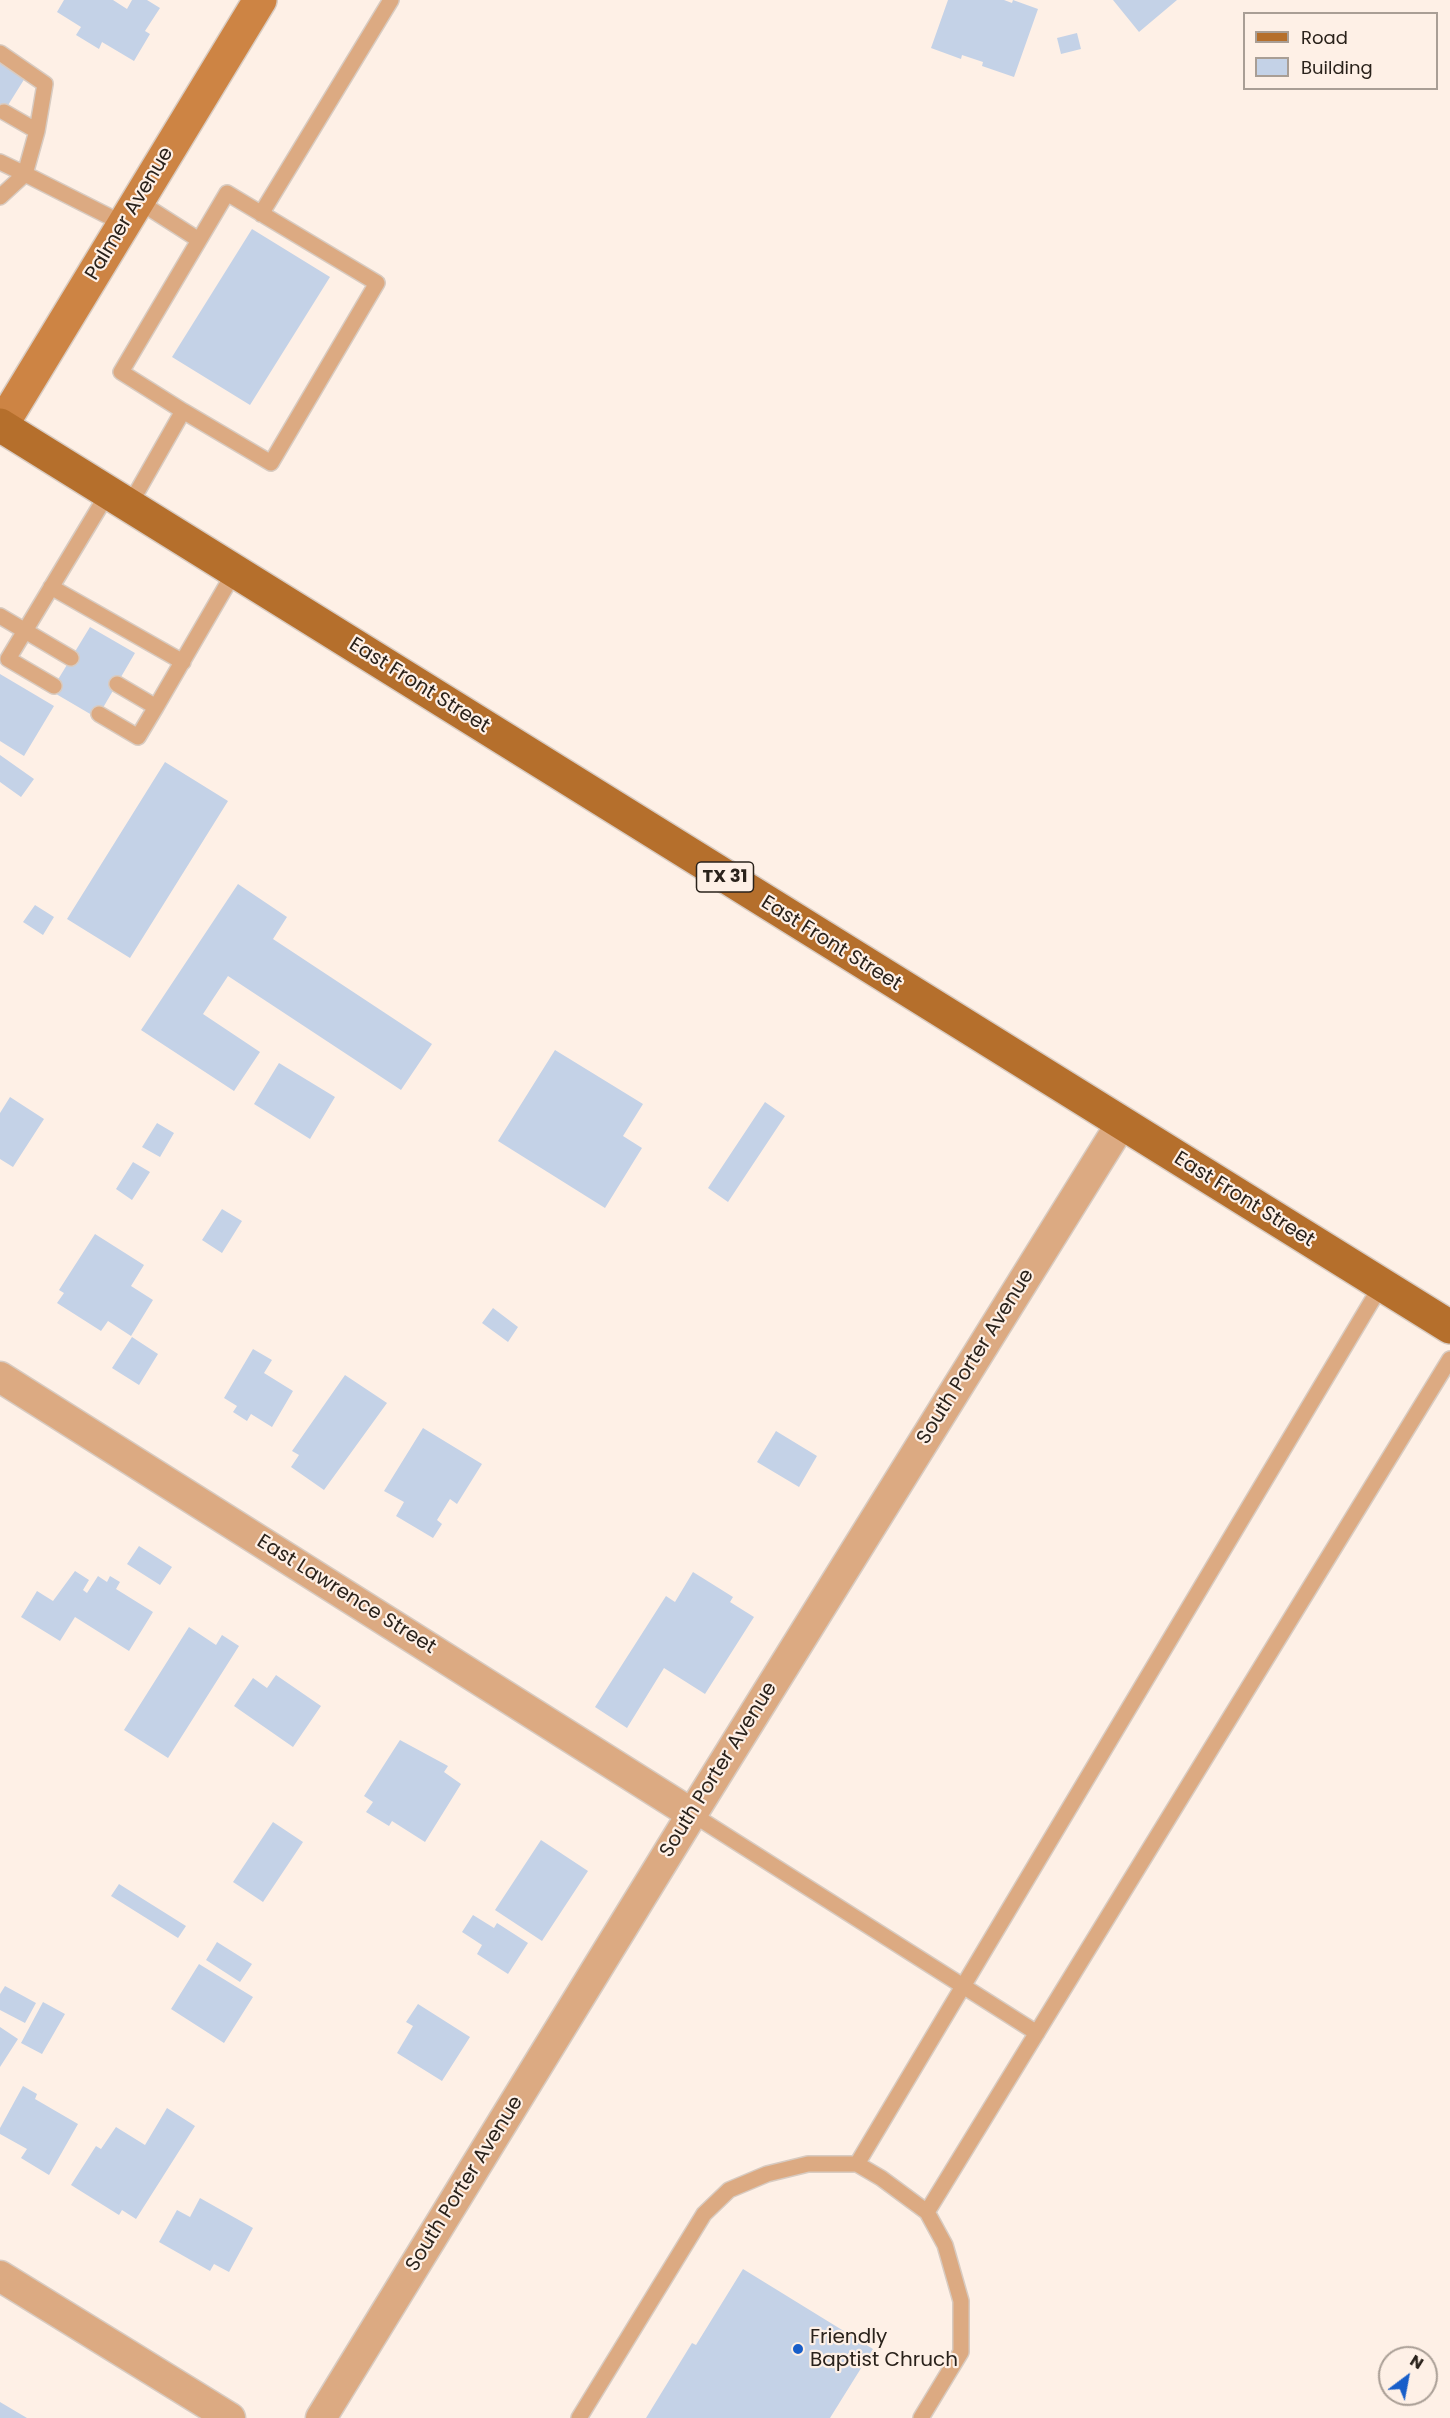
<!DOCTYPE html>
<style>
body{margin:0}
#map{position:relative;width:1450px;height:2418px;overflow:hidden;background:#fef0e6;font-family:Poppins,sans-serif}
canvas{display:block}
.legend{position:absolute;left:1243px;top:12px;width:195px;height:78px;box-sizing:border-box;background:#fef0e6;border:2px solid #a99e95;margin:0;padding:8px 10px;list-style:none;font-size:18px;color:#2a221b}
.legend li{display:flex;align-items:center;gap:12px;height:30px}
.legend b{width:30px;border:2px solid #a99e95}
.north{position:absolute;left:1378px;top:2346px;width:60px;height:60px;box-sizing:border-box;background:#fef0e6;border:2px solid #a99e95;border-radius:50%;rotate:32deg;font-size:16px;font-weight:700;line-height:24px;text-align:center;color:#2a221b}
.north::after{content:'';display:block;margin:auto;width:21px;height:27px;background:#185ec9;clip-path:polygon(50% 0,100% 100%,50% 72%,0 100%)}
</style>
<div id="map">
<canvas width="1450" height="2418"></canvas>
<ul class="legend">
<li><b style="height:8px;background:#b56f2c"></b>Road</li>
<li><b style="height:16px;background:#c4d2e7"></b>Building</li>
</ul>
<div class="north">N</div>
</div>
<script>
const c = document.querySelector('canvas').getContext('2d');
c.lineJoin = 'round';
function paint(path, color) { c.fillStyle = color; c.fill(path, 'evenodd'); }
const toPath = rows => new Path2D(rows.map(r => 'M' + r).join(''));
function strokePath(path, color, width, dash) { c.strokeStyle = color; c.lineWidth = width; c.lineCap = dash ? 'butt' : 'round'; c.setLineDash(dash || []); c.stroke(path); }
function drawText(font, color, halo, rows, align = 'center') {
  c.font = font + ' Poppins,sans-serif'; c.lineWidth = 4.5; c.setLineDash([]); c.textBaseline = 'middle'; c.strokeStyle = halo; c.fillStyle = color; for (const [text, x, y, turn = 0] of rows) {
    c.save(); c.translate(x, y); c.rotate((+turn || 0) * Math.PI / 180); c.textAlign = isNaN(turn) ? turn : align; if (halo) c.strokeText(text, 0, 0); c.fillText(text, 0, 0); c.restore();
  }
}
const building = toPath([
 [64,0,113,0,127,9,132,0,147,0,160,8,145,31,150,34,134,61,102,42,99,49,76,35,81,27,57,12],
 [948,0,1004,0,1012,3,1013,0,1038,9,1014,77,982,66,983,62,962,55,961,59,931,48],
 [1113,0,1177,0,1139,32],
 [1077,33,1081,49,1061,54,1057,38],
 [0,62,25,78,0,118],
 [252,229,330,277,250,405,172,357],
 [90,627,135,653,97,718,51,691],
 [0,674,54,706,24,756,0,741],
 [0,755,34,779,21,797,0,782],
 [165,762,228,801,130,958,67,919],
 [238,884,287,917,273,939,432,1044,401,1090,228,976,203,1014,260,1052,234,1091,141,1030],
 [35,905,54,917,43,935,23,922],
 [555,1050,643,1104,623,1136,642,1148,605,1208,498,1141],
 [279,1063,335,1097,310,1139,254,1104],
 [10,1097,44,1119,13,1167,0,1159,0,1113],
 [765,1102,785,1116,728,1202,708,1188],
 [157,1123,174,1133,160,1157,142,1147],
 [133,1162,150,1172,132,1200,116,1189],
 [222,1209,242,1221,222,1253,202,1240],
 [95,1234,144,1265,131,1286,153,1300,131,1336,108,1321,101,1331,57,1303,64,1293,59,1290],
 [493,1308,518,1327,508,1342,482,1323],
 [132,1337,158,1354,139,1385,112,1368],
 [253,1349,272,1360,264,1373,293,1391,272,1427,251,1414,247,1421,233,1412,237,1406,224,1398],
 [345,1375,387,1403,324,1490,291,1467,299,1455,292,1451],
 [423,1428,482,1464,457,1504,450,1499,437,1520,442,1524,433,1538,396,1516,404,1502,384,1491],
 [776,1431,817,1456,799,1487,757,1462],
 [139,1546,172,1567,160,1585,127,1564],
 [75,1571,89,1580,83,1590,87,1593,98,1576,107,1582,110,1576,120,1582,116,1589,153,1612,129,1651,75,1617,60,1641,21,1617,37,1591,53,1601],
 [693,1572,733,1597,730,1602,754,1617,705,1694,664,1668,627,1728,595,1707,666,1596,675,1602],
 [189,1627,216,1645,222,1635,239,1646,168,1758,124,1730],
 [276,1675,321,1706,293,1747,234,1706,253,1678,267,1688],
 [400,1740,448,1766,444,1772,461,1784,425,1842,392,1821,389,1826,366,1812,373,1802,364,1796],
 [273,1822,303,1842,263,1902,233,1882],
 [541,1840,588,1871,542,1941,495,1910],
 [119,1884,186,1926,178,1938,111,1896],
 [473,1915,494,1928,497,1923,528,1943,508,1974,477,1954,482,1945,462,1932],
 [217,1942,252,1964,240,1982,206,1960],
 [199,1964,253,1997,224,2043,171,2009],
 [5,1986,36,2003,25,2023,0,2010,0,1994],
 [43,2002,65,2014,42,2054,21,2043],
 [418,2004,470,2037,442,2081,397,2053,413,2026,406,2022],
 [0,2027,18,2039,0,2067],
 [23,2086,37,2094,35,2099,78,2124,49,2175,21,2158,27,2149,0,2134,0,2128],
 [167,2108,195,2126,136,2219,122,2210,119,2215,71,2185,96,2146,101,2149,116,2127,145,2145],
 [200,2198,253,2228,229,2272,214,2264,210,2271,159,2242,177,2210,190,2217],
 [743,2269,873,2349,830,2418,646,2418,692,2343,696,2345],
 [0,2402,27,2418,0,2418]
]);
const lane = toPath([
 [0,53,45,84,37,131,25,174,124,224],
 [4,112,37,131],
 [0,162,25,174,0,197],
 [138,201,199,240],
 [261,214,391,0],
 [129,506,183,411,271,463,377,283,227,193,121,372,183,411],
 [51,587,183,662],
 [0,616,71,658],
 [117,684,156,707,235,571],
 [54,686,8,659,108,493],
 [99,714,138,737,156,707],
 [692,1814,1037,2033],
 [857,2164,1382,1284],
 [927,2212,1450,1359],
 [579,2418,704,2214,729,2190,767,2174,808,2164,857,2164,881,2178,927,2212,945,2245,961,2301,961,2352,921,2418]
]);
const street = toPath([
 [0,1377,692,1814],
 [0,2276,230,2418],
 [321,2418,692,1814,1121,1124]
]);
const secondary = toPath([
 [0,428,260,0]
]);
const primary = toPath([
 [0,425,1450,1327]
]);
const markers = [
 [798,2349,6,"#185ec9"]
];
const shields = [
 [725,877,57]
];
const shieldNames = [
 ["TX 31",725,877]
];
const streetNames = [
 ["Palmer Avenue",130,214,-59],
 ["East Front Street",419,686,32],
 ["East Front Street",831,944,32],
 ["East Front Street",1244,1200,32],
 ["South Porter Avenue",976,1357,-58],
 ["East Lawrence Street",346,1595,32],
 ["South Porter Avenue",719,1770,-58],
 ["South Porter Avenue",465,2184,-58]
];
const poiNames = [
 ["Friendly",810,2338],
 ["Baptist Chruch",810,2361]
];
paint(building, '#c4d2e7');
strokePath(lane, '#d8cbc1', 18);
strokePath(street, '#d8cbc1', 33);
strokePath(secondary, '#d8cbc1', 36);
strokePath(primary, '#d8cbc1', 36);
strokePath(lane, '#dcaa82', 15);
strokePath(street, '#dcaa82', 30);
strokePath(secondary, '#cd8444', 33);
strokePath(primary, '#b56f2c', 33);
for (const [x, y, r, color] of markers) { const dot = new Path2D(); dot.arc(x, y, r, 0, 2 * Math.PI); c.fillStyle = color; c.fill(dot); strokePath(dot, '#fef0e6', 2); }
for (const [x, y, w] of shields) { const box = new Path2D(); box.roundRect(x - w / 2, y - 15, w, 30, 4.5); c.fillStyle = '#fef0e6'; c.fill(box); strokePath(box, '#2a221b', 1.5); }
drawText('bold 18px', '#2a221b', null, shieldNames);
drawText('20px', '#2a221b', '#fef0e6', streetNames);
drawText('20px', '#2a221b', '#fef0e6', poiNames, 'left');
</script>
